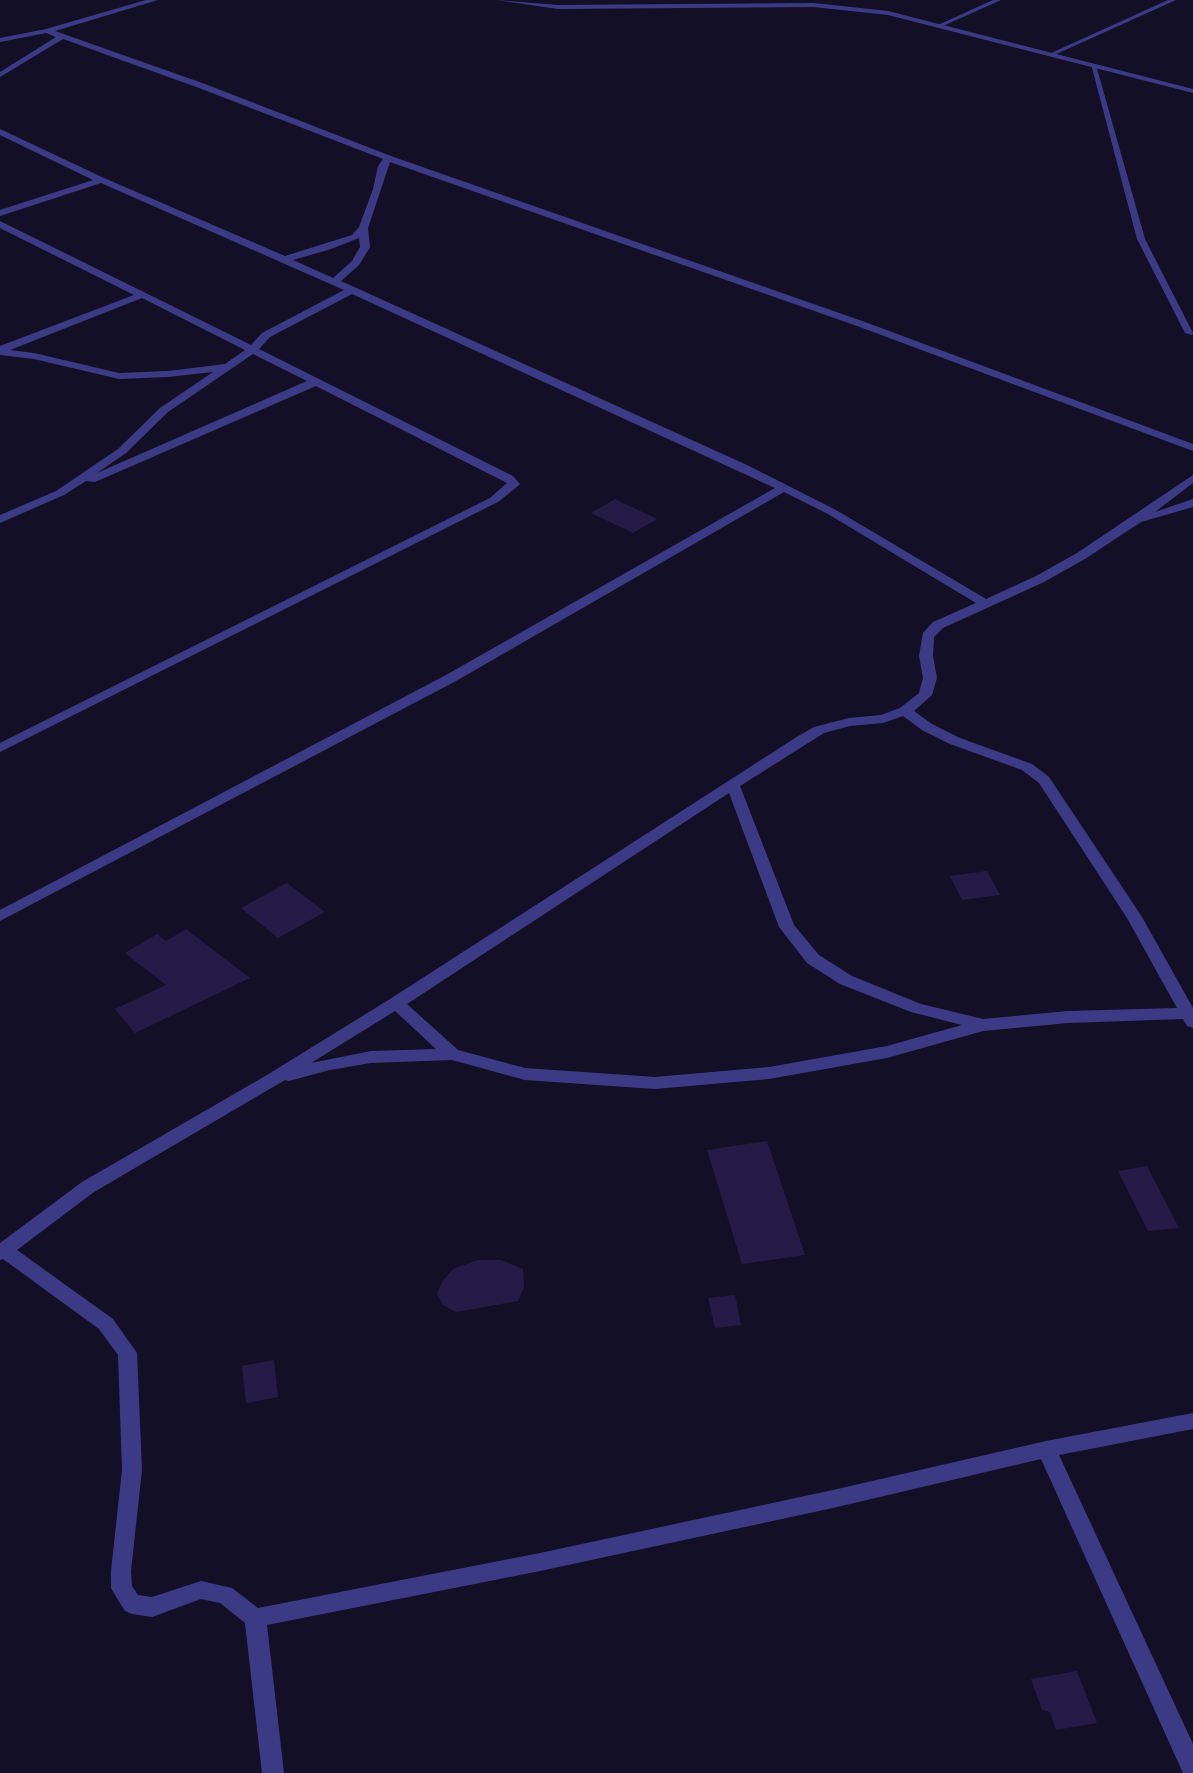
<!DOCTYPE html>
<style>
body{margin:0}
canvas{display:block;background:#130f26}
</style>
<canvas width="1193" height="1773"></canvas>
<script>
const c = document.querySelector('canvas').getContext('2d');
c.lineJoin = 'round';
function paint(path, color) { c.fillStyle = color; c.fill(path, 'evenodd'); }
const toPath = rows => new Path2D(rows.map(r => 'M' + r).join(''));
const building = toPath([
 [615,499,657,519,633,533,591,513],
 [987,871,1000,895,962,900,950,876],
 [287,883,325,912,278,938,241,908],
 [186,929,250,978,135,1033,115,1009,166,985,125,953,157,934,166,941],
 [767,1141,805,1255,742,1264,707,1150],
 [1147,1166,1179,1228,1148,1231,1118,1171],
 [478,1260,501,1260,523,1269,524,1287,518,1301,456,1312,443,1305,437,1294,442,1282,453,1269],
 [735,1295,741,1325,715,1328,708,1298],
 [274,1360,278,1397,246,1403,242,1366],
 [1077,1671,1097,1723,1056,1730,1050,1712,1042,1710,1031,1679]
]);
const service = toPath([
 [993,0,1001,0,943,26,938,25,993,0],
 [1168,0,1176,0,1054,55,1049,54,1168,0],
 [1091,64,1096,65,1145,239,1193,333,1192,335,1185,333,1137,239,1091,64]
]);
const minor = toPath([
 [146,0,158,0,55,31,205,84,391,156,865,322,1193,444,1193,451,857,326,390,162,368,228,370,247,359,265,341,281,747,465,836,510,986,599,1036,576,1077,553,1193,475,1193,483,1155,512,1193,499,1193,507,1141,522,1085,559,1044,582,943,628,934,637,933,656,937,678,932,695,914,711,932,724,960,738,1032,764,1049,777,1142,917,1193,1008,1193,1028,1187,1026,1183,1019,1068,1023,983,1031,887,1058,769,1079,655,1089,525,1080,452,1060,371,1063,330,1070,289,1081,285,1080,94,1192,17,1250,113,1319,137,1353,142,1470,131,1571,132,1586,138,1595,152,1597,201,1581,232,1588,258,1608,540,1553,833,1490,1046,1441,1193,1413,1193,1429,1059,1455,1193,1744,1193,1773,1183,1773,1041,1459,833,1508,540,1571,267,1625,284,1773,262,1773,245,1623,220,1603,201,1599,152,1617,132,1614,125,1611,115,1595,111,1588,111,1571,122,1470,118,1355,99,1329,3,1259,0,1260,0,1243,82,1182,267,1075,390,999,795,738,814,727,849,718,881,715,900,708,919,693,923,678,919,656,923,633,933,622,976,603,828,514,784,492,456,681,0,921,0,910,446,675,775,488,352,294,270,337,259,349,513,476,520,484,518,486,498,502,0,752,0,743,490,498,507,483,316,386,95,482,86,481,64,495,0,523,0,515,56,491,118,449,160,408,213,372,168,377,119,379,34,359,0,355,0,346,134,295,0,228,0,221,251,345,262,333,344,290,101,183,0,216,0,210,93,180,0,135,0,129,104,178,285,256,352,235,359,227,373,189,378,166,383,159,199,88,63,39,0,77,0,72,56,37,46,33,0,42,0,38,46,29,146,0],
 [359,238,360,247,352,261,333,278,293,260,331,249,359,238],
 [142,298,245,350,225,364,168,371,119,373,34,353,10,350,142,298],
 [253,354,307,381,97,473,126,453,168,412,253,354],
 [903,716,922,730,950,744,1022,770,1039,783,1127,918,1177,1008,1068,1011,983,1019,921,1004,852,976,819,955,794,925,740,786,824,733,850,726,883,723,903,716],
 [729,793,779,927,807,963,840,984,911,1012,962,1025,887,1046,769,1067,655,1077,525,1068,458,1050,407,1004,729,793],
 [395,1011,436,1049,371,1051,311,1063,395,1011],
 [496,0,558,5,814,3,888,11,1193,89,1193,93,888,15,814,7,558,9,496,0]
]);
paint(building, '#241b47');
paint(service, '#3d3a85');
paint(minor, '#3d3a85');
</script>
